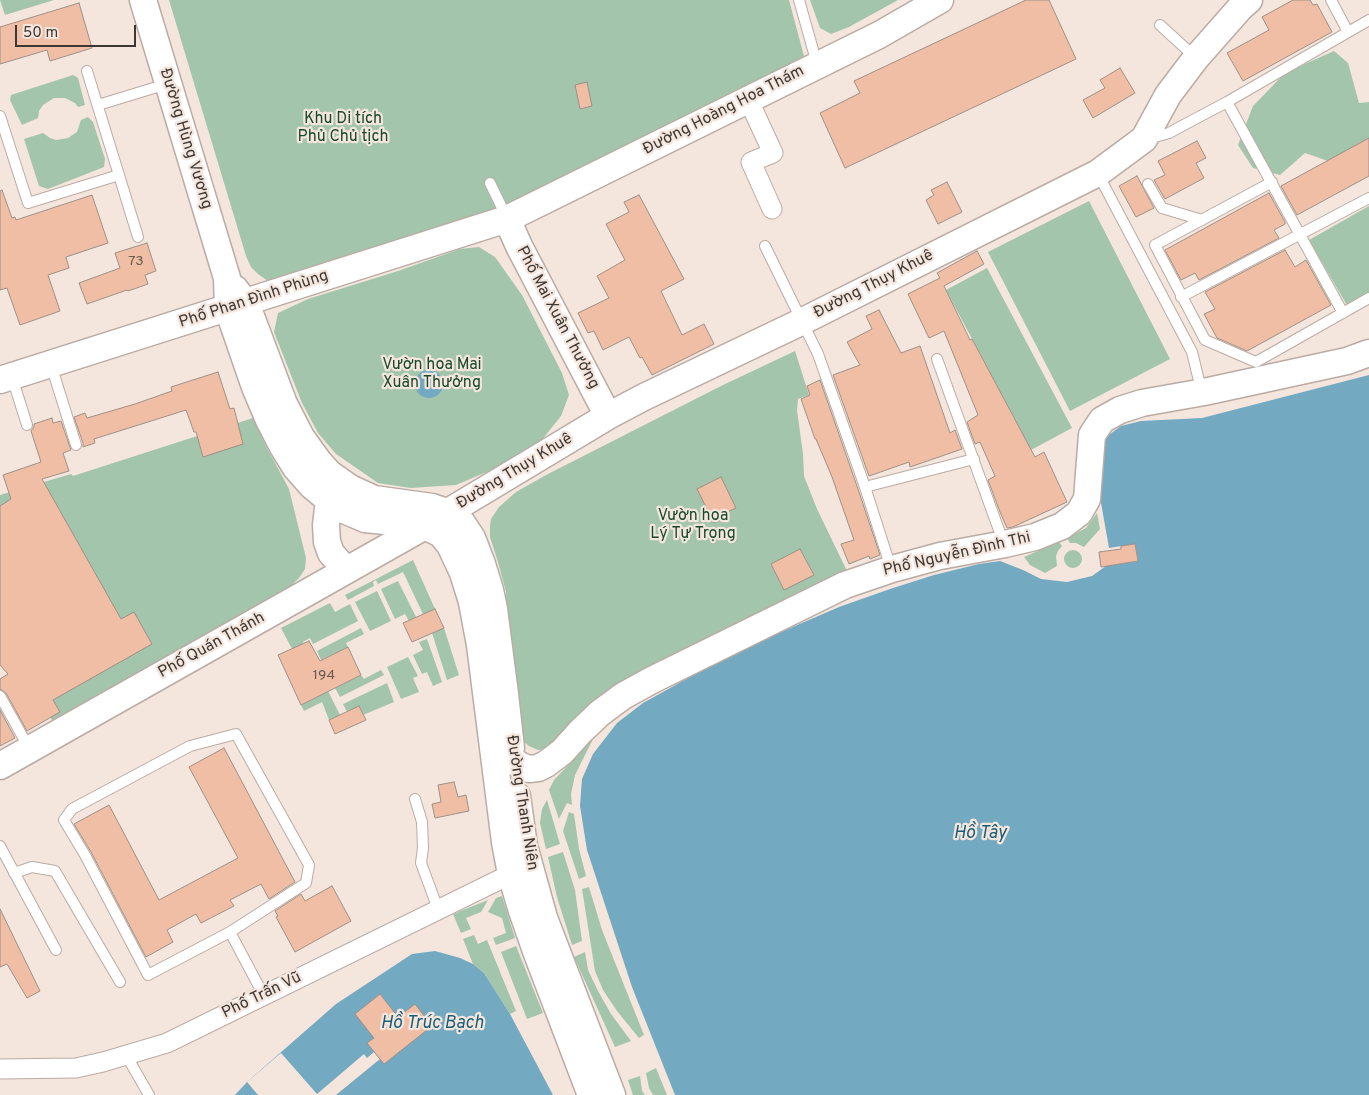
<!DOCTYPE html>
<meta charset="utf-8">
<style>
body{margin:0}
#map{position:relative;width:1369px;height:1095px;overflow:hidden;background:#f4e5dd;font-family:Overpass,sans-serif}
canvas{display:block}
.scale{position:absolute;left:15px;top:25px;width:121px;height:22px;box-sizing:border-box;border:2px solid #3d3734;border-top:0;padding-left:6px;font-size:15px;line-height:18px;white-space:nowrap;color:#3d3734;-webkit-text-stroke:4px #f4e5dd;paint-order:stroke}
</style>
<div id="map">
<canvas width="1369" height="1095"></canvas>
<div class="scale">50 m</div>
</div>
<script>
const c = document.querySelector('canvas').getContext('2d');
c.lineJoin = 'round';
function paint(path, color) { c.fillStyle = color; c.fill(path, 'evenodd'); }
const toPath = rows => new Path2D(rows.map(r => 'M' + r).join(''));
function strokePath(path, color, width, dash) { c.strokeStyle = color; c.lineWidth = width; c.lineCap = dash ? 'butt' : 'round'; c.setLineDash(dash || []); c.stroke(path); }
function drawText(font, color, halo, rows, align = 'center') {
  c.font = font + ' Overpass,sans-serif'; c.lineWidth = 4.5; c.setLineDash([]); c.textBaseline = 'middle'; c.strokeStyle = halo; c.fillStyle = color; for (const [text, x, y, turn = 0] of rows) {
    c.save(); c.translate(x, y); c.rotate((+turn || 0) * Math.PI / 180); c.textAlign = isNaN(turn) ? turn : align; if (halo) c.strokeText(text, 0, 0); c.fillText(text, 0, 0); c.restore();
  }
}
const green = toPath([
 [0,0,54,0,5,15],
 [169,0,789,0,805,60,512,210,278,284,268,281,258,274,251,267,246,256],
 [810,0,898,0,849,27,831,34,820,28],
 [1334,51,1348,63,1359,103,1369,102,1369,138,1328,161,1305,153,1280,175,1253,168,1238,145,1253,106,1285,73],
 [73,75,78,78,85,105,78,107,75,103,65,98,54,98,43,105,39,111,38,118,22,125,10,100,11,95],
 [88,117,93,122,105,159,104,167,48,189,39,186,24,139,43,133,50,138,56,140,68,138,77,132,81,120],
 [1089,201,1170,359,1070,411,988,252],
 [1369,206,1369,295,1348,307,1309,240],
 [479,247,495,257,522,295,562,373,569,395,561,416,541,441,496,468,456,485,411,488,378,483,336,454,318,433,302,403,274,332,278,313,308,299,398,271,460,249],
 [987,268,1072,428,1031,450,946,290],
 [795,351,809,395,798,399,797,410,803,454,804,476,817,509,847,571,546,749,538,750,529,746,524,742,520,737,506,619,506,592,498,562,490,537,490,526,491,519,499,507,516,492,546,475,721,386],
 [253,418,267,448,289,489,306,558,305,569,299,578,291,586,53,722,25,673,0,646,0,495,71,474,73,476],
 [1097,513,1100,529,1084,547,1076,543,1070,543,1067,538,1086,528],
 [1059,542,1062,546,1058,551,1056,556,1057,566,1045,573,1030,565,1024,557],
 '1064 559a9 9 0 1 1 18 0a9 9 0 1 1-18 0Z',
 [413,560,435,609,423,614,403,572,378,584,376,580,373,582,374,586,348,600,345,595],
 [398,581,416,617,409,621,405,614,395,619,381,589],
 [377,591,391,621,370,631,355,602],
 [330,603,335,612,350,604,358,621,313,644,310,638,303,642,306,647,294,650,291,647,281,628],
 [361,628,364,634,346,643,348,647,321,660,317,651],
 [444,628,459,675,447,680,432,633],
 [427,639,442,682,433,686,427,672,422,674,413,655,423,650,419,642],
 [408,657,418,676,413,678,419,692,401,699,387,667],
 [381,670,384,675,340,697,335,688,361,675,364,679],
 [387,683,394,702,363,715,359,706,347,712,343,704],
 [328,691,340,715,329,720,322,702,304,711,301,705],
 [593,739,575,775,571,794,572,805,567,803,559,819,549,790,554,780],
 [547,800,560,844,546,849,540,823,542,809],
 [569,812,574,814,579,849,586,876,579,879,563,831],
 [563,852,575,890,582,941,572,945,557,897,548,857],
 [589,887,602,930,644,1035,639,1038,617,1011,603,990,595,971,582,889],
 [502,896,515,938,496,945,493,938,506,933,502,918,488,912,496,898],
 [488,900,481,912,466,918,471,929,461,933,453,914],
 [474,935,478,944,487,940,516,1011,510,1014,484,973,473,964,463,939],
 [516,946,543,1013,527,1019,501,952],
 [585,952,588,970,598,991,611,1014,631,1041,615,1047,574,957],
 [656,1068,667,1095,653,1095,649,1088,646,1073],
 [640,1076,642,1091,645,1095,633,1095,628,1080]
]);
const water = toPath([
 '415 384a14 14 0 1 1 28 0a14 14 0 1 1-28 0Z',
 [1369,375,1369,1095,675,1095,632,987,587,850,580,806,582,779,593,754,617,723,643,703,737,651,839,607,890,589,934,575,979,564,1000,561,1023,570,1041,579,1067,582,1092,576,1106,566,1138,561,1135,544,1109,548,1100,497,1100,450,1106,437,1121,426,1141,421,1202,418],
 [435,951,460,958,473,964,484,973,510,1014,553,1095,235,1095,247,1082,336,1004,412,954]
]);
const pier = toPath([
 [374,1052,380,1059,336,1095,258,1095,247,1082,281,1053,317,1094,364,1054,367,1058]
]);
const building = toPath([
 [1026,0,1049,0,1076,59,845,168,820,113,860,93,854,81,1026,0],
 [1293,0,1310,0,1313,5,1317,4,1332,32,1243,81,1227,53,1269,30,1262,17,1293,0],
 [79,3,92,48,50,61,47,50,0,64,0,27,79,3],
 [1120,68,1135,93,1093,118,1083,100,1105,88,1100,80,1120,68],
 [587,82,592,106,580,109,575,85,587,82],
 [1369,138,1369,176,1297,215,1281,186,1369,138],
 [1197,141,1206,158,1196,163,1204,178,1165,199,1154,180,1165,175,1158,161,1197,141],
 [1137,176,1154,208,1136,217,1119,186,1137,176],
 [947,182,962,212,938,224,926,200,934,195,931,190,947,182],
 [2,190,12,218,15,217,16,220,92,195,108,243,66,257,69,268,48,275,60,311,20,325,7,288,0,290,0,191,2,190],
 [1269,193,1285,222,1285,224,1274,230,1279,238,1199,280,1195,273,1181,280,1165,250,1269,193],
 [639,195,684,279,661,291,682,335,704,324,714,344,652,375,642,357,640,358,629,337,603,350,594,331,588,333,578,313,609,298,597,276,625,260,606,224,629,212,624,202,639,195],
 [147,243,156,271,145,275,148,284,128,291,127,290,87,304,79,283,120,268,115,253,147,243],
 [1285,250,1295,267,1306,260,1331,305,1247,351,1217,338,1204,314,1215,309,1205,292,1285,250],
 [977,251,984,264,944,286,970,340,972,339,1035,457,1044,452,1067,502,1013,527,1007,528,1000,512,988,480,995,476,980,442,975,444,967,422,978,415,944,331,929,338,908,294,940,278,937,273,977,251],
 [879,310,901,353,920,346,950,433,955,430,962,449,910,467,909,462,869,476,833,375,860,365,847,342,872,329,866,316,879,310],
 [218,372,230,409,234,408,243,444,203,457,196,432,194,432,186,410,94,439,95,443,83,447,83,443,74,417,85,413,87,418,135,404,172,391,171,387,218,372],
 [820,380,858,489,880,555,870,559,869,556,849,564,841,544,854,540,832,477,816,439,815,439,801,399,810,395,807,386,820,380],
 [52,418,53,423,61,421,71,450,63,453,69,471,42,479,121,619,134,612,152,644,53,700,60,712,27,731,6,693,0,689,0,679,8,674,0,665,0,506,11,499,3,475,41,462,31,431,34,427,34,424,52,418],
 [721,477,736,508,727,512,729,516,714,523,697,489,721,477],
 [1135,544,1138,561,1101,567,1099,552,1121,549,1121,546,1135,544],
 [800,549,814,575,784,590,771,564,800,549],
 [435,609,444,628,412,642,403,623,435,609],
 [309,641,320,661,348,647,361,675,301,705,278,655,309,641],
 [359,706,366,720,335,734,329,720,359,706],
 [0,710,15,738,0,746,0,710],
 [224,748,295,882,269,899,261,884,230,900,234,906,201,923,196,914,167,930,173,942,146,957,91,852,74,824,109,805,159,900,238,858,189,767,224,748],
 [454,782,458,797,466,795,469,811,435,818,432,804,441,802,438,785,454,782],
 [332,886,351,921,295,952,276,917,278,916,275,911,301,894,305,901,332,886],
 [0,909,40,991,27,998,7,964,0,967,0,909],
 [380,994,398,1017,415,1004,432,1026,384,1064,367,1043,374,1038,355,1014,380,994]
]);
const lane = toPath([
 [799,0,817,64],
 [1331,0,1348,32],
 [1160,25,1195,57],
 [87,71,138,237],
 [1227,102,1343,313],
 [98,105,167,84],
 [0,116,28,203,119,175],
 [1148,139,1169,133,1180,127,1227,102,1369,20],
 [1098,174,1192,352,1200,385,1204,392],
 [1272,182,1155,245,1205,340,1256,362,1369,298],
 [490,183,507,218],
 [1148,184,1162,208,1202,220],
 [765,246,818,354,865,487,891,568],
 [1181,297,1369,198],
 [937,359,1004,544],
 [51,365,76,445],
 [12,377,27,425],
 [865,487,974,459],
 [0,696,29,748],
 [415,799,422,822,423,848,421,863,438,909],
 [0,846,56,950],
 [14,873,32,867,55,871,120,982],
 [230,932,306,883,309,865,236,734,190,746,72,809,64,820,85,855,148,975,230,932,264,996],
 [126,1055,149,1095]
]);
const street = toPath([
 [748,99,773,153,751,162,772,209],
 [0,1069,76,1068,103,1062,167,1043,511,874]
]);
const secondary = toPath([
 [143,0,227,278,228,309,255,387,269,420,283,447,296,468,311,485,329,500,344,510,365,519,405,523,425,526,441,534,450,545,463,573,472,602,480,645,505,842,511,874,522,911,536,951,591,1095],
 [507,219,519,246,608,416],
 [235,289,246,303,284,404,301,437,319,462,330,474,350,488,374,499,432,507,447,512,462,523,472,538,482,564,490,590,494,609,505,694,511,748],
 [0,380,507,219,879,35,940,0],
 [329,500,326,525,327,542,331,553,346,570],
 [512,760,521,766,529,769,538,768,546,764,562,752,580,732,600,713,623,696,652,680,845,585,892,569,940,556,1005,544,1035,537,1062,526,1079,513,1087,499,1092,435,1102,420,1120,410,1142,403,1204,392,1347,361,1369,353],
 [0,766,425,526,608,416,644,397,801,322,1098,173,1144,139,1168,95,1196,58,1241,7,1249,0],
 [517,796,524,846,544,918,612,1095]
]);
const numberNames = [
 ["73",136,262],
 ["194",324,676]
];
const streetNames = [
 ["Đường Hoàng Hoa Thám",724,111,-27],
 ["Đường Hùng Vương",185,139,73],
 ["Đường Thụy Khuê",874,285,-27],
 ["Phố Phan Đình Phùng",254,300,-18],
 ["Phố Mai Xuân Thưởng",557,318,62],
 ["Đường Thụy Khuê",515,472,-31],
 ["Phố Nguyễn Đình Thi",957,555,-13],
 ["Phố Quán Thánh",212,646,-29],
 ["Đường Thanh Niên",521,803,81],
 ["Phố Trấn Vũ",262,996,-26]
];
const parkNames = [
 ["Khu Di tích",343,120],
 ["Phủ Chủ tịch",343,138],
 ["Vườn hoa Mai",432,366],
 ["Xuân Thưởng",432,384],
 ["Vườn hoa",693,517],
 ["Lý Tự Trọng",693,535]
];
const waterNames = [
 ["Hồ Tây",980,834],
 ["Hồ Trúc Bạch",432,1024]
];
paint(green, '#a3c5ac');
paint(water, '#73a9c1');
paint(pier, '#f4e5dd');
paint(building, '#efbea4');
strokePath(building, '#9e9088', 1);
strokePath(lane, '#baaca4', 12);
strokePath(street, '#baaca4', 21);
strokePath(secondary, '#baaca4', 29);
strokePath(lane, '#fff', 10);
strokePath(street, '#fff', 19);
strokePath(secondary, '#fff', 26);
drawText('14px', '#6a5950', null, numberNames);
drawText('16px', '#3d3734', '#f4e5dd', streetNames);
drawText('16px', '#164a2b', '#f4e5dd', parkNames);
drawText('italic 18px', '#195e78', '#f4e5dd', waterNames);
</script>
